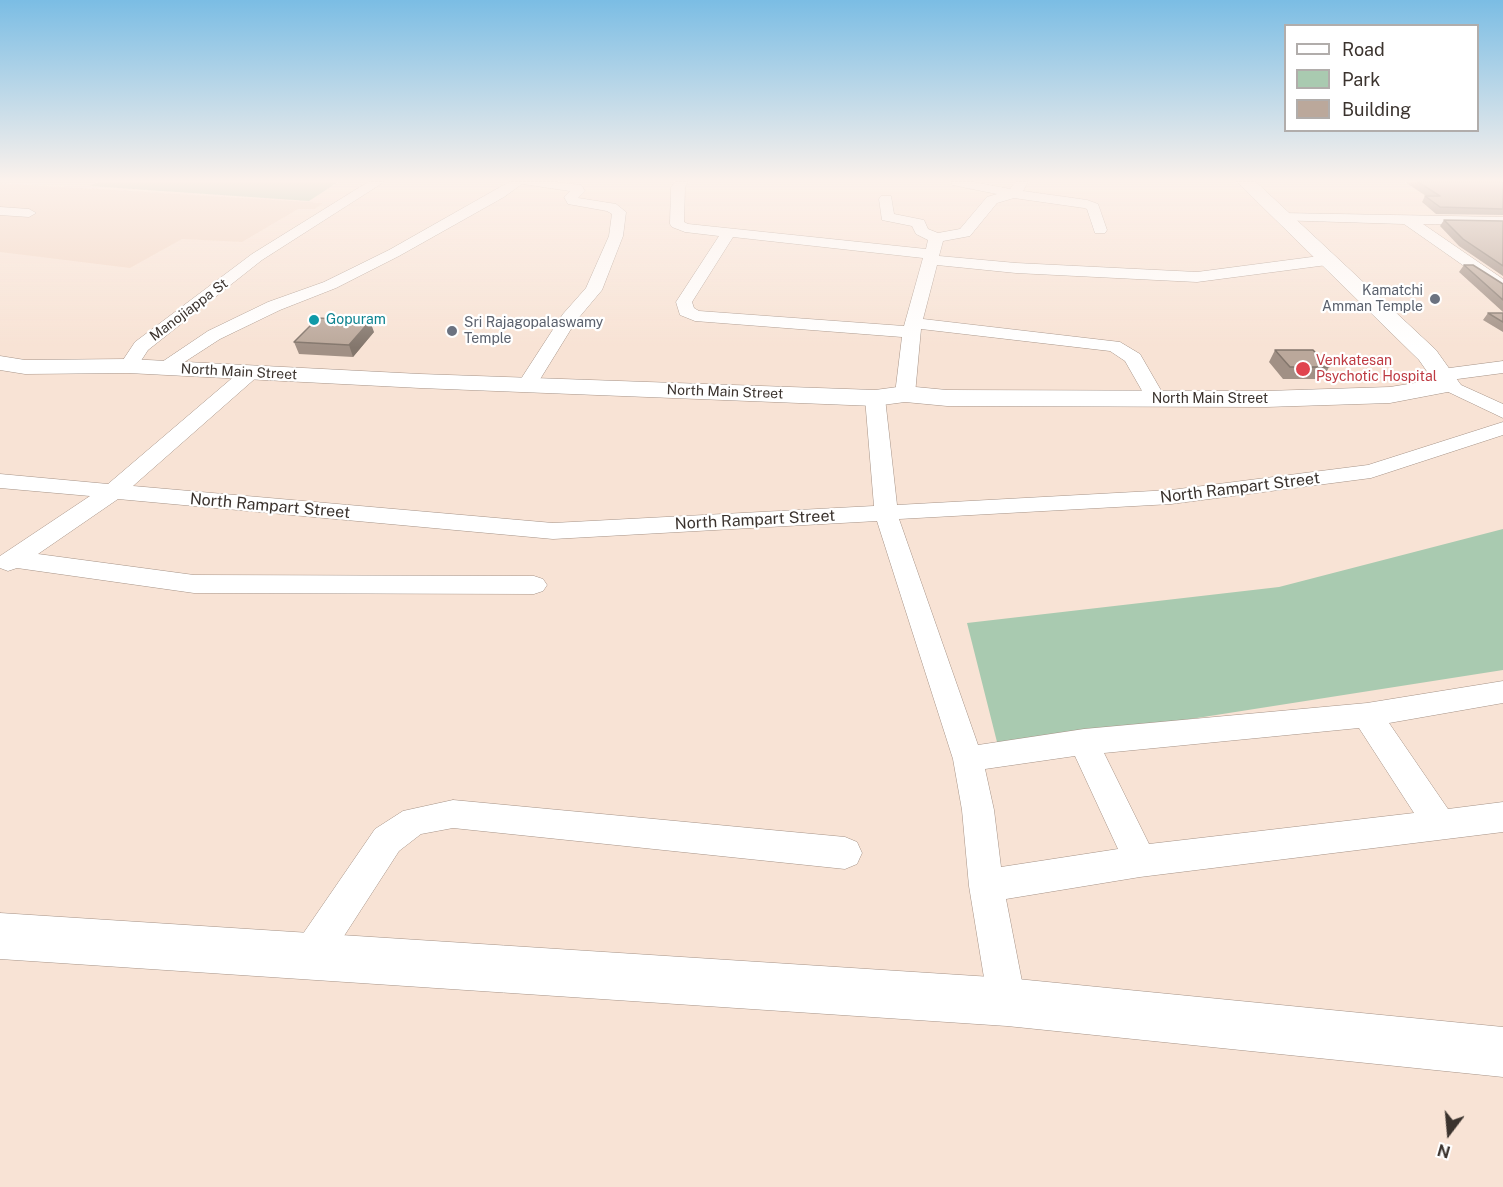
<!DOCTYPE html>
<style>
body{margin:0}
#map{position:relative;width:1503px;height:1187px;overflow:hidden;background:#f8e3d5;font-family:"Public Sans",sans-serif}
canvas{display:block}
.legend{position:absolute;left:1284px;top:24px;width:195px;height:108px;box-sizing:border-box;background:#fff;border:2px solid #b1adab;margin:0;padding:8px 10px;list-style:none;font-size:18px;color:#3b332e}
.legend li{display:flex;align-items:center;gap:12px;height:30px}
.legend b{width:30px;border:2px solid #b1adab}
.north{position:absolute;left:1419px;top:1103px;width:60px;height:60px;-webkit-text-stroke:4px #fff;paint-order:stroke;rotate:196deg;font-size:16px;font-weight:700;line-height:24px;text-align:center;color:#3b332e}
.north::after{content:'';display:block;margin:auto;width:21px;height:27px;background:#3b332e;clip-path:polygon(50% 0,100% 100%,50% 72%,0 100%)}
</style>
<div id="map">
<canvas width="1503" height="1187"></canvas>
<ul class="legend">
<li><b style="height:8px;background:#fff"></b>Road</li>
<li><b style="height:16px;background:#a9cab0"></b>Park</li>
<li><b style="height:16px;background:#bba89b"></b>Building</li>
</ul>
<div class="north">N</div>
</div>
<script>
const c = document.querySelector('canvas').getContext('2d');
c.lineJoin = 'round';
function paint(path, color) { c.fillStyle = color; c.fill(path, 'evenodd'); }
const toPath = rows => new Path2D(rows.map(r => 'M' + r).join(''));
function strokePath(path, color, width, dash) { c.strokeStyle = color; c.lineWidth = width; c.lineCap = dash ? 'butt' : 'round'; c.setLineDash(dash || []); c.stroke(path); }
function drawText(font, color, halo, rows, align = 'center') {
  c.font = font + ' "Public Sans",sans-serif'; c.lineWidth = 4.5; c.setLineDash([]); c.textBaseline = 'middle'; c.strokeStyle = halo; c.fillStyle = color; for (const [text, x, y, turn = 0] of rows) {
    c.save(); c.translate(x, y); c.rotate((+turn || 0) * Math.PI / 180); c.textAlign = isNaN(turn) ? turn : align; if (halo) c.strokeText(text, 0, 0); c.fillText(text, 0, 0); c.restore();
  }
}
const built = toPath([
 [0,183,323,203,315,209,298,209,242,242,182,239,130,268,0,252]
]);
const green = toPath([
 [98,182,338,182,309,201,90,186],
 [1503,529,1503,670,1044,742,998,746,967,623,1279,587]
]);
const street = toPath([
 [368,182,384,182,262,260,148,350,135,370,121,370,119,366,135,342,252,254,368,182],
 [509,182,557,182,581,185,585,191,578,198,616,204,626,212,623,236,602,290,576,321,534,389,527,391,520,389,517,385,563,314,586,288,609,236,612,214,607,211,568,204,564,197,570,191,522,184,504,197,399,256,336,288,280,310,220,339,169,372,155,372,153,368,208,331,268,302,324,282,389,250,509,182],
 [675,182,688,182,685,187,684,222,688,224,926,249,928,240,916,234,912,226,882,220,879,199,881,196,891,196,894,214,924,220,928,229,938,233,960,229,987,197,997,194,952,185,951,182,974,182,1010,189,1016,182,1028,182,1023,191,1087,200,1098,204,1107,230,1105,233,1095,233,1087,209,1084,208,1014,198,997,203,970,236,943,241,939,256,1016,263,1197,272,1327,255,1335,260,1327,265,1197,282,1016,273,937,265,923,319,1120,342,1140,354,1166,399,1163,403,1156,405,1149,403,1125,361,1110,351,921,329,915,394,912,398,905,400,898,398,895,394,902,337,695,321,680,315,676,302,719,236,685,232,672,227,670,224,671,187,675,182],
 [733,237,923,258,904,326,699,311,694,308,692,302,733,237],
 [0,207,29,209,36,213,29,217,0,215,0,207],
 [1281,213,1503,217,1503,225,1423,224,1503,279,1503,291,1497,289,1404,224,1276,220,1274,217,1276,214,1281,213],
 [1503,361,1503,373,1450,380,1503,404,1503,418,1442,389,1439,385,1444,380,1435,379,1432,375,1435,371,1442,369,1503,361],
 [251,366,258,368,260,372,258,376,133,486,553,523,874,506,865,398,868,394,875,392,882,394,885,398,897,505,1171,490,1368,465,1503,422,1503,435,1371,478,1171,504,899,519,978,745,1084,729,1367,703,1503,681,1503,703,1389,723,1448,809,1503,802,1503,832,1140,877,1006,899,1026,1002,1020,1015,1007,1021,994,1015,988,1002,969,886,962,810,953,759,877,521,553,539,118,499,38,554,194,575,534,576,543,579,547,585,543,591,534,594,194,593,17,568,8,571,0,568,0,556,90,496,0,488,0,474,108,484,244,368,251,366],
 [1359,728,1414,813,1149,844,1104,753,1359,728],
 [1075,756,1118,849,1001,867,994,810,985,769,1075,756],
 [453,800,845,837,857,842,862,853,857,864,845,869,453,828,421,834,399,851,322,970,309,975,296,970,291,957,296,944,375,829,403,811,453,800]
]);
const secondary = toPath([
 [1237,182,1256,182,1436,350,1461,385,1458,390,1390,403,1266,407,947,406,905,402,875,406,420,388,128,373,25,374,0,370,0,356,25,360,128,359,420,374,875,390,905,386,947,390,1266,391,1390,387,1433,380,1419,360,1237,182],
 [0,913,1007,978,1503,1027,1503,1077,1007,1026,0,959,0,913]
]);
const wall = toPath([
 [1405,182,1503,182,1503,215,1436,214,1422,202,1425,196,1426,196],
 [1444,220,1503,221,1503,276,1459,246,1440,226],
 [1464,265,1503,284,1503,312,1459,272],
 [1488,313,1503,313,1503,332,1483,320],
 [374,332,353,357,299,354,294,342],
 [1275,350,1329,367,1323,379,1283,379,1269,362]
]);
const shadedWall = toPath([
 [370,321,374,332,353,357,349,345]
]);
const building = toPath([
 [1418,182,1503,182,1503,209,1440,207,1425,196,1440,196,1418,182],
 [1444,220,1503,221,1503,266,1463,239,1444,220],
 [1464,265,1473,265,1503,284,1503,300,1464,265],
 [1488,313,1503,313,1503,322,1488,313],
 [318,318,370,321,349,345,294,342,318,318],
 [1275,350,1313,350,1329,367,1290,367,1275,350]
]);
const markers = [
 [1435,299,6,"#6b7280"],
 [314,320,6,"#0f9aa8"],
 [452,331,6,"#6b7280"],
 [1303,369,8,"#e0444e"]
];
const farWorshipnames = [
 ["Kamatchi",1423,291],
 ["Amman Temple",1423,307],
 ["Sri Rajagopalaswamy",464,323,"left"],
 ["Temple",464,339,"left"]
];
const farStreetnames = [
 ["Manojiappa St",189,310,-37],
 ["North Main Street",239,372,3],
 ["North Main Street",725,392,2],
 ["North Main Street",1210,399]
];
const farCulturenames = [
 ["Gopuram",326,320]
];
const farHealthnames = [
 ["Venkatesan",1316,361],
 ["Psychotic Hospital",1316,377]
];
const streetNames = [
 ["North Rampart Street",1240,488,-7],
 ["North Rampart Street",270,506,5],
 ["North Rampart Street",755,520,-3]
];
paint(built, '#f3d7c5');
paint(green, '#a9cab0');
strokePath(street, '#a69387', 1);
strokePath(secondary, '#a69387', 1);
paint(street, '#fff');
paint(secondary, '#fff');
paint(wall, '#a19085');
paint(shadedWall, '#83766c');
paint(building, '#bba89b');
strokePath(building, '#83766c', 1.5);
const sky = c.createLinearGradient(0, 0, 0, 348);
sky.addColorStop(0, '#7bbde4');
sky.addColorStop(0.52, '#fcf2ec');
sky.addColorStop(1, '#fcf2ec00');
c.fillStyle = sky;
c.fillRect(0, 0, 1503, 348);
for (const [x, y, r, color] of markers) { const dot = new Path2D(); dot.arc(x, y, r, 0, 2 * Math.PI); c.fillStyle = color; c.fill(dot); strokePath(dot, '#fff', 2); }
drawText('14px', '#5b616d', '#fff', farWorshipnames, 'right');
drawText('14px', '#3b332e', '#fff', farStreetnames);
drawText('14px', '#0d838f', '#fff', farCulturenames, 'left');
drawText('14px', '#be3a42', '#fff', farHealthnames, 'left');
drawText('16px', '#3b332e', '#fff', streetNames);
</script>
